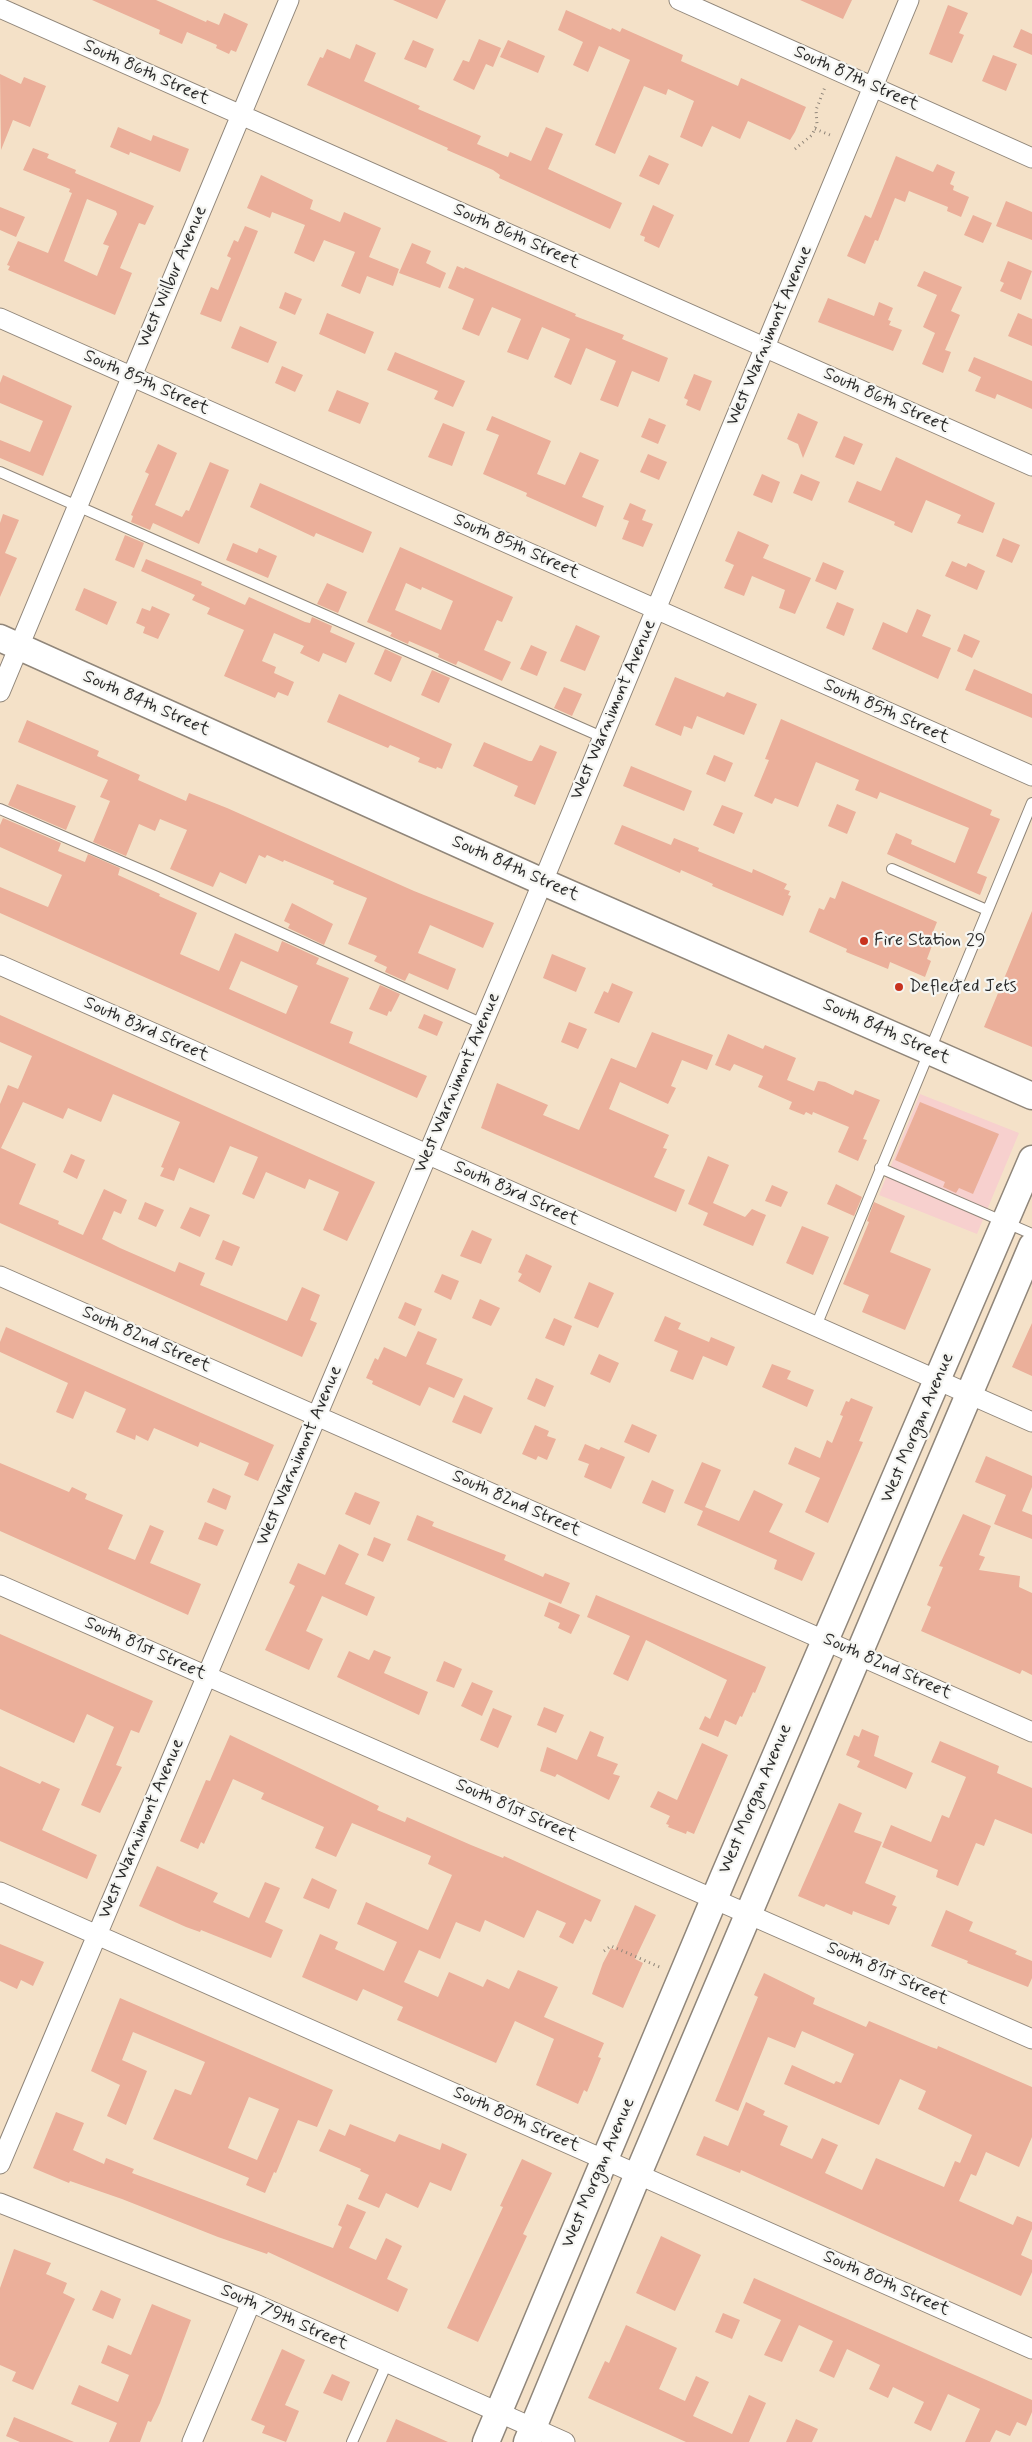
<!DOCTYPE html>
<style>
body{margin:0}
canvas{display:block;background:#f4e1c8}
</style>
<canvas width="1032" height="2442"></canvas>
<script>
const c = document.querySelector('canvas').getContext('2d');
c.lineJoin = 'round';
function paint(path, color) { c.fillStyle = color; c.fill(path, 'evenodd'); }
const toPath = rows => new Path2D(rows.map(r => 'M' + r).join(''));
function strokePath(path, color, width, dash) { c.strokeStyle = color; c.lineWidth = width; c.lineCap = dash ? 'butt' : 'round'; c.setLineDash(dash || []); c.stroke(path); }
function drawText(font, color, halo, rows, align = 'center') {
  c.font = font + ' Mynerve,sans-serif'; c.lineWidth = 4.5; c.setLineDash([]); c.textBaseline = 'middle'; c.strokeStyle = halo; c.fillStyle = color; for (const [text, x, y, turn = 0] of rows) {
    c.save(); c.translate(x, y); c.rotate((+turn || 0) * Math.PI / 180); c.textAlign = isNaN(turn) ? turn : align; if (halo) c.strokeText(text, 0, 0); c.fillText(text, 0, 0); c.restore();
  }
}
const built = toPath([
 [920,1094,1019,1133,977,1234,879,1195]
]);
const building = toPath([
 [92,0,156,0,206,22,207,20,219,25,224,13,248,24,236,52,231,50,229,54,216,48,217,45,187,32,182,44,159,34,160,30],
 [393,0,446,0,437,19],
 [800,0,852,0,843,19],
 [948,5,968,13,959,33,964,35,952,63,929,54],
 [566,10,611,30,612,28,620,32,622,28,683,55,681,61,738,86,741,78,806,107,795,132,790,140,748,121,740,139,712,126,702,147,680,137,694,101,668,89,666,95,644,86,615,154,595,145,630,60,599,46,588,72,573,65,583,42,558,30],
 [1021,29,1032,34,1032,55,1013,47],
 [479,39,501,48,493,67,486,64,474,90,453,80,463,60,469,62],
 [413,40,434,49,426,68,404,59],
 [508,40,545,56,538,73,500,57],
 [356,44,376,53,364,81,420,106,418,109,481,136,477,144,508,157,510,152,531,161,546,127,563,134,548,169,622,203,610,229,499,178,500,175,493,170,447,150,448,148,307,85,320,57,323,58,327,49,350,59],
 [993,55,1017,64,1006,91,982,81],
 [0,74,21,84,24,77,46,86,30,127,13,120,1,150],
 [118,127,151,141,153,135,189,149,180,172,130,152,129,155,110,147],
 [33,148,49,154,47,158,76,170,75,173,154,206,145,225,139,223,120,268,132,273,115,315,8,270,10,266,7,265,18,241,48,253,72,193,69,192,70,189,23,170],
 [87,199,116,211,117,214,103,244,109,246,97,276,64,261],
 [649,155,669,164,659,185,639,176],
 [896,156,933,172,937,164,955,172,950,184,954,186,953,190,969,197,961,217,947,211,948,207,909,191,905,202,895,198,878,241,875,240,865,264,847,256,865,215,871,218],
 [261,175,313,200,310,209,340,222,344,212,381,228,369,257,399,269,393,286,367,276,360,294,341,286,355,252,324,240,314,262,294,253,305,225,272,212,270,218,247,208],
 [1006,201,1032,212,1032,240,996,226],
 [653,205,674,215,659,248,644,241,645,237,640,235],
 [0,207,25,217,16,237,0,230],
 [973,215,992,223,983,243,964,235],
 [245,226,258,231,221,322,200,314,211,287,218,290,231,258,227,256,234,240,238,242],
 [412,243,431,251,426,263,446,273,440,288,399,273],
 [1008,261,1032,271,1021,300,1000,291,1004,283,1000,281],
 [457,266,464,269,465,267,576,314,575,316,624,335,622,339,668,358,659,382,632,371,618,407,600,400,616,361,586,348,571,385,554,377,570,339,542,327,528,360,507,352,521,319,492,307,479,336,462,329,474,299,448,288],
 [924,271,962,287,951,311,960,315,945,350,951,352,943,373,922,364,935,333,923,327,937,295,917,286],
 [285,292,302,299,295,315,279,308],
 [828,298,874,316,879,302,893,308,888,320,891,321,889,325,902,330,893,351,818,322],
 [327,313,374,332,365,354,319,334],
 [1018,313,1032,319,1032,346,1008,336],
 [240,326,277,342,268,363,231,348],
 [395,352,465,381,453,407,434,399,438,391,387,370],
 [974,357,1032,381,1032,409,997,394,995,399,975,391,981,377,968,371],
 [282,366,303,375,295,392,275,383],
 [694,374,712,381,700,411,686,405,688,400,684,398],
 [3,375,72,406,43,476,0,458,0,440,30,452,43,421,0,403,0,383],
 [337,390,369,403,360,424,328,411],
 [798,413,818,422,803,458,798,444,787,439],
 [492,416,551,441,537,474,565,485,580,452,599,460,582,497,604,506,596,527,526,496,527,493,483,474,499,435,486,430],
 [649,418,666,425,658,444,641,437],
 [443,423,465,432,452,466,428,457],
 [844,436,863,444,854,465,835,457],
 [158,444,177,453,155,505,182,517,186,510,189,511,210,462,229,470,199,544,153,523,150,530,131,522,133,516,131,515,149,474,145,472],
 [648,454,667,462,659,480,640,472],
 [896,457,995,503,983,533,957,523,961,515,926,500,912,533,894,525,895,522,848,502,857,481,881,491],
 [762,474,780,482,772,503,753,495],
 [801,474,820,482,812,501,793,493],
 [260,483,372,532,363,553,316,533,314,537,250,507],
 [630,503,646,510,642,520,653,524,643,547,622,539,629,521,623,519],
 [3,514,19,520,5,553,17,558,0,597,0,523],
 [738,531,769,545,763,558,811,578,795,614,779,608,785,590,752,576,744,596,724,588,734,565,725,561],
 [125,535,144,543,134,568,115,560],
 [1003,538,1020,545,1012,563,996,556],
 [233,543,257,553,259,548,277,556,268,578,226,560],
 [400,547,513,597,502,622,497,620,484,650,511,662,502,681,458,661,456,665,438,657,439,654,409,641,408,644,390,636,392,633,367,622],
 [406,583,421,590,422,587,453,601,441,630,395,610],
 [146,559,202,582,201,585,245,605,249,597,305,622,310,623,312,617,332,626,330,632,355,643,346,663,323,653,319,662,300,653,304,646,274,633,262,661,276,667,274,673,294,682,288,696,278,692,275,698,224,676,244,630,207,614,210,608,192,600,195,595,141,571],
 [952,561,966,567,968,563,985,571,977,590,945,576],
 [823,562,844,571,836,590,815,581],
 [327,583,347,592,338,613,317,604],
 [84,588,117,602,107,625,75,610],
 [837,602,854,609,844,636,826,628],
 [152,606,170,614,158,639,143,633,145,627,136,623,142,608,150,611],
 [917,609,931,615,922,636,951,648,938,679,872,649,883,622,907,633],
 [576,625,600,636,585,671,560,661],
 [964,634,980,641,972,658,957,651],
 [531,645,547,652,537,676,520,669],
 [385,649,402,657,391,682,374,674],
 [974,669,1032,694,1032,718,965,690],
 [432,670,450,678,439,703,421,695],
 [675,677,724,697,727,692,757,704,744,735,697,716,692,729,684,726,681,736,655,725],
 [564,687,582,694,572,716,554,708],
 [339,694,452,744,442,769,437,767,436,769,418,762,420,758,390,745,388,748,327,722],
 [781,719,992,810,990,815,1000,819,977,873,987,877,980,895,887,854,896,833,912,840,911,844,955,863,969,828,880,792,877,799,855,790,859,780,816,762,798,807,775,798,772,804,754,796,769,760,765,759],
 [27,720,99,751,97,756,140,775,138,780,186,801,189,793,227,808,414,891,494,923,483,948,430,925,418,953,456,969,448,990,409,973,405,981,385,972,387,967,374,961,377,956,348,944,367,898,333,884,334,881,284,860,283,862,267,855,265,858,259,855,246,884,220,872,213,887,170,869,187,830,160,819,155,831,139,824,126,856,93,842,110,801,100,797,108,780,18,742],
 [484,742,529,761,532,761,540,745,557,752,535,805,514,796,518,786,473,766],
 [714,755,733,763,725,782,706,774],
 [631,766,692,791,684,811,623,786],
 [17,784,76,806,66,830,8,805],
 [837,804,856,812,847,834,828,826],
 [722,805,743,813,734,834,713,825],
 [3,818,61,843,58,851,85,862,88,854,120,868,118,875,160,894,159,896,197,913,180,954,219,971,235,933,278,952,282,941,319,958,316,964,349,978,330,1023,353,1032,349,1043,427,1076,417,1098,0,913,0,887,48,907,62,875,0,847,0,825],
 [241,961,298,986,286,1014,229,989],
 [622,825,671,845,674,838,699,848,698,851,752,873,753,869,787,884,784,889,790,891,788,895,791,896,783,916,712,886,713,884,681,870,680,873,614,844],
 [842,881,937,922,929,942,933,943,927,959,931,961,925,977,890,962,888,969,846,952,847,949,809,932,819,908,824,910,830,897,835,899],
 [292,903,333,924,324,945,288,928,290,924,284,921],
 [1032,911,1032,1047,984,1027],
 [552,954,586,968,576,992,543,978],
 [612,983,633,992,619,1023,594,1013,604,991,608,993],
 [380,985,400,994,391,1012,389,1011,387,1016,369,1009],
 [424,1014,443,1022,437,1036,418,1028],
 [0,1015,375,1182,347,1241,323,1230,339,1192,309,1179,305,1189,266,1172,254,1199,242,1194,258,1157,230,1146,214,1183,179,1168,174,1181,160,1176,164,1168,161,1167,180,1122,113,1094,101,1122,68,1108,63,1119,23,1102,1,1148,36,1164,19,1204,59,1221,58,1224,83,1235,104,1189,127,1200,121,1214,114,1211,102,1239,120,1248,175,1272,179,1262,205,1273,200,1285,287,1321,302,1287,320,1295,310,1320,317,1323,302,1357,0,1223,0,1104,8,1085,18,1089,32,1056,0,1042],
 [569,1022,587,1029,578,1049,561,1042],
 [652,1032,713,1055,707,1070,682,1060,671,1086,676,1088,668,1104,620,1082,609,1109,669,1135,663,1148,667,1149,654,1177,685,1190,676,1212,481,1128,497,1083,548,1105,543,1115,579,1130,611,1058,636,1068],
 [728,1034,763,1049,765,1045,796,1058,787,1080,814,1091,818,1081,825,1082,853,1095,855,1090,880,1100,863,1139,867,1140,858,1161,838,1152,849,1127,813,1112,812,1115,806,1112,804,1115,789,1109,792,1102,758,1087,763,1076,734,1064,730,1071,715,1065],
 [920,1102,999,1134,973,1194,959,1188,956,1193,943,1187,945,1182,895,1160],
 [71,1154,85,1160,77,1179,63,1172],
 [708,1156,729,1165,713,1203,745,1217,752,1209,766,1215,753,1246,703,1225,708,1213,688,1204],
 [836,1184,862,1197,854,1216,827,1204],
 [772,1185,788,1192,781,1207,765,1201],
 [145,1202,164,1210,156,1227,138,1219],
 [874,1202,905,1216,890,1252,931,1269,905,1330,862,1312,869,1295,843,1284,869,1222,867,1221],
 [190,1207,210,1215,200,1237,180,1228],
 [802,1226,829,1237,813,1275,786,1263],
 [472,1230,492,1239,481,1264,460,1256],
 [223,1240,240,1247,232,1266,215,1259],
 [526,1254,552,1266,540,1293,518,1281,522,1274,518,1272],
 [442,1274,459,1281,451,1300,434,1292],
 [589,1282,614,1293,598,1328,574,1318],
 [480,1299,500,1308,491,1326,472,1318],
 [405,1302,422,1309,415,1326,398,1318],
 [665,1316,681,1323,678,1329,709,1342,711,1337,735,1347,727,1366,703,1356,693,1380,670,1371,678,1351,654,1341],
 [554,1318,572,1326,564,1346,545,1338],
 [1032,1323,1032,1376,1012,1367],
 [6,1327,274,1445,258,1481,244,1475,249,1463,200,1442,198,1447,154,1428,148,1441,136,1435,135,1440,116,1432,126,1409,85,1391,73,1419,56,1412,68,1383,0,1352,0,1342],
 [418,1331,437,1339,426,1364,463,1379,454,1398,429,1387,420,1406,372,1384,373,1381,366,1378,375,1358,378,1360,384,1347,406,1357],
 [599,1354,619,1363,610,1383,590,1374],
 [772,1364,791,1371,787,1379,814,1390,807,1407,762,1387],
 [536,1378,554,1386,545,1407,527,1399],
 [464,1395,493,1408,481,1434,452,1422],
 [851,1398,873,1407,859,1441,863,1442,828,1523,805,1512,820,1478,788,1464,795,1447,820,1458,827,1440,832,1443,843,1416,840,1415,846,1401,849,1402],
 [632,1424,657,1435,649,1453,624,1442],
 [535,1425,549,1431,547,1436,556,1439,547,1460,538,1456,536,1460,522,1454],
 [585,1444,599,1450,601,1447,625,1457,611,1489,584,1477,589,1464,578,1460],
 [986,1456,1032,1476,1032,1487,1022,1511,1032,1515,1032,1539,994,1524,1006,1495,975,1482],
 [702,1462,721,1470,705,1507,739,1521,754,1490,783,1504,769,1532,815,1553,802,1581,774,1569,777,1560,697,1525,703,1511,684,1503],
 [0,1463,69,1492,72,1487,87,1494,85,1499,123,1515,108,1549,135,1560,150,1525,164,1531,150,1563,201,1584,188,1615,0,1531],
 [652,1480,674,1490,665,1513,642,1503],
 [213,1488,231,1496,226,1510,207,1502],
 [355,1492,380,1502,370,1525,345,1514],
 [963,1514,991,1526,979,1555,985,1557,979,1570,1020,1576,1019,1587,1032,1593,1032,1675,1022,1670,1020,1674,921,1631,931,1607,927,1605,943,1567,939,1566],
 [417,1515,434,1522,432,1526,442,1530,506,1555,504,1560,543,1577,545,1573,570,1583,561,1604,407,1540],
 [205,1522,224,1530,217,1546,198,1539],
 [374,1537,391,1544,383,1562,367,1555],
 [339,1544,359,1554,345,1584,375,1597,367,1616,322,1596,306,1631,323,1639,309,1670,265,1650,295,1586,289,1583,298,1563,325,1575],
 [596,1595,766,1667,755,1693,753,1692,742,1717,740,1716,736,1725,725,1720,718,1737,699,1729,705,1716,710,1719,727,1680,646,1640,628,1681,613,1674,630,1636,587,1617],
 [549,1602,580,1615,571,1634,558,1628,560,1623,544,1616],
 [0,1634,153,1701,139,1733,131,1730,116,1765,122,1767,100,1813,81,1805,114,1727,87,1714,74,1743,0,1709],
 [374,1650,391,1657,384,1673,428,1692,419,1715,337,1677,349,1651,369,1660],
 [444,1661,462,1669,454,1688,436,1681],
 [472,1682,493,1691,482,1716,461,1706],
 [544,1707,564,1715,556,1733,537,1725],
 [493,1708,512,1716,498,1748,480,1740],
 [862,1729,879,1736,874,1756,913,1773,906,1789,857,1767,860,1761,846,1755,854,1735,859,1737],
 [590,1731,604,1737,597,1756,618,1764,613,1774,620,1776,609,1800,557,1774,555,1777,540,1771,547,1747,577,1760],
 [230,1735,379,1806,377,1810,405,1822,407,1817,471,1845,503,1858,504,1856,601,1900,591,1922,585,1919,573,1944,559,1937,566,1923,537,1910,524,1938,485,1920,480,1932,456,1922,440,1959,419,1950,404,1982,438,1997,449,1972,483,1987,487,1979,509,1989,518,1970,558,1987,544,2017,604,2043,598,2057,601,2058,587,2092,584,2090,578,2104,536,2085,554,2039,515,2021,496,2063,397,2020,403,2007,363,1989,357,2001,302,1977,320,1934,338,1942,335,1949,384,1971,397,1942,357,1924,366,1902,428,1930,452,1875,428,1864,431,1856,352,1823,336,1857,315,1848,324,1827,261,1799,264,1793,233,1779,204,1844,201,1842,198,1849,180,1841,206,1780,210,1781],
 [940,1741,999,1766,997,1773,1032,1788,1032,1834,995,1819,984,1846,976,1843,958,1886,936,1877,938,1870,882,1847,891,1825,931,1842,942,1815,949,1818,966,1777,931,1762],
 [702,1743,728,1755,694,1834,687,1831,686,1834,668,1827,669,1825,666,1824,670,1816,650,1807,658,1791,677,1800],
 [0,1766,40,1784,42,1781,60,1789,42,1830,97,1855,87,1879,0,1841],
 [839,1803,862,1813,854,1832,882,1842,865,1883,896,1896,892,1905,897,1907,889,1925,853,1911,852,1915,826,1904,824,1907,798,1896],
 [157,1866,218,1893,213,1902,249,1918,265,1882,280,1888,265,1922,283,1930,271,1958,201,1930,200,1932,186,1927,139,1906],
 [312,1878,337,1890,329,1909,303,1898],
 [635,1905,656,1915,635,1959,643,1963,623,2008,592,1994,603,1963,611,1948,615,1950],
 [946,1910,973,1922,969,1931,1017,1951,1015,1954,1032,1961,1032,1978,1028,1987,967,1963,968,1961,931,1946],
 [0,1944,44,1962,33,1986,21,1980,17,1989,0,1981],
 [764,1973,815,1998,813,2004,866,2027,869,2021,931,2047,937,2049,938,2046,1032,2087,1032,2137,1019,2167,986,2152,976,2176,971,2174,959,2201,1013,2225,1017,2216,1032,2222,1032,2229,1021,2255,1032,2260,1032,2272,1021,2296,741,2170,740,2173,696,2155,704,2136,728,2146,746,2102,765,2111,763,2115,788,2126,780,2145,812,2159,822,2138,838,2145,825,2173,862,2190,876,2158,944,2187,955,2161,960,2163,972,2135,918,2109,926,2091,900,2079,879,2125,784,2084,792,2065,834,2084,836,2081,841,2083,854,2054,802,2031,795,2048,768,2037,738,2111,715,2101,758,1997,754,1995],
 [120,1998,333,2090,317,2127,298,2120,276,2173,274,2172,265,2193,246,2185,249,2178,153,2139,175,2089,191,2095,205,2062,133,2032,122,2060,147,2071,126,2125,107,2116,120,2085,91,2071],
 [249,2097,279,2109,257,2160,228,2148],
 [56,2112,84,2123,73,2150,104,2164,106,2158,134,2169,132,2173,333,2248,342,2227,338,2225,347,2204,366,2212,349,2248,376,2260,386,2238,402,2246,387,2279,408,2289,398,2312,268,2252,267,2254,218,2237,122,2199,70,2181,69,2183,33,2168],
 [350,2124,395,2142,399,2134,440,2150,442,2143,467,2154,451,2191,430,2182,418,2208,386,2193,379,2208,358,2199,369,2175,360,2171,361,2169,319,2151,329,2129,345,2136],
 [522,2159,552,2173,523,2234,527,2236,478,2342,447,2328,503,2207,500,2206],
 [661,2236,701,2255,675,2311,636,2293],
 [14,2249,51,2263,46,2274,67,2283,63,2293,75,2299,33,2390,12,2381,16,2372,0,2365,0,2288],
 [754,2278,1032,2400,1032,2412,1026,2426,1017,2422,1010,2436,996,2430,990,2442,965,2442,980,2409,948,2394,931,2431,914,2423,924,2402,893,2387,888,2398,869,2389,880,2365,847,2349,834,2378,819,2371,833,2341,799,2325,782,2362,764,2355,781,2320,743,2303],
 [101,2290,121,2299,113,2319,92,2310],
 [152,2304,191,2320,160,2403,151,2422,148,2421,140,2442,109,2442,117,2423,71,2404,79,2385,118,2402,129,2375,101,2363,108,2345,131,2355],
 [723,2313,740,2320,732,2339,715,2332],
 [626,2325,677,2348,659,2389,685,2401,696,2376,709,2382,693,2416,732,2434,749,2395,766,2403,749,2442,686,2442,588,2398,605,2361,609,2363],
 [282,2349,305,2360,285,2405,299,2411,286,2442,262,2433,265,2426,251,2420],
 [332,2374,350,2382,342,2401,323,2393],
 [14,2417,74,2442,20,2442,6,2436],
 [396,2419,448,2442,386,2442],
 [796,2419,818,2429,812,2442,786,2442]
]);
const path = toPath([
 [815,129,830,135],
 [795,149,812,135,817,124,816,110,825,87],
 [604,1951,611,1946,662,1968]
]);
const lane = toPath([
 [0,472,602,737],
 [0,809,155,876,483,1024],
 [892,869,987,910],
 [880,1168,1032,1234],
 [816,1326,1032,803],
 [352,2442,387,2363]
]);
const street = toPath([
 [679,0,1032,158],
 [0,8,1032,466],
 [0,318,1032,776],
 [0,692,289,0],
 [0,965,1032,1422],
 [0,1276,1032,1732],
 [0,1585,1032,2039],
 [0,1892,1032,2349],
 [0,2164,529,915,909,0],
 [0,2203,251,2302,565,2442],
 [192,2442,251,2302]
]);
const secondary = toPath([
 [0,638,543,882,1032,1096],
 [486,2442,723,1878,1032,1159],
 [527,2442,638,2174,1032,1246]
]);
const markers = [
 [864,941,5,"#c8321e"],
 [899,987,5,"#c8321e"]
];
const streetNames = [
 ["South 86th Street",146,73,24],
 ["South 87th Street",856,79,24],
 ["South 86th Street",516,237,24],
 ["West Wilbur Avenue",173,277,-67],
 ["West Warnimont Avenue",770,336,-67],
 ["South 85th Street",146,383,24],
 ["South 86th Street",886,401,24],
 ["South 85th Street",516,547,24],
 ["South 84th Street",146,704,24],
 ["West Warnimont Avenue",614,710,-67],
 ["South 85th Street",886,712,24],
 ["South 84th Street",515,869,24],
 ["South 83rd Street",146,1030,24],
 ["South 84th Street",886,1032,24],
 ["West Warnimont Avenue",458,1083,-67],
 ["South 83rd Street",516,1194,24],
 ["South 82nd Street",146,1340,24],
 ["West Morgan Avenue",918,1428,-67],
 ["West Warnimont Avenue",300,1456,-67],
 ["South 82nd Street",516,1504,24],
 ["South 81st Street",145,1649,24],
 ["South 82nd Street",887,1667,24],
 ["West Morgan Avenue",756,1799,-67],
 ["South 81st Street",516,1811,24],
 ["West Warnimont Avenue",142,1829,-67],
 ["South 81st Street",887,1974,24],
 ["South 80th Street",516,2120,24],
 ["West Morgan Avenue",599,2173,-67],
 ["South 80th Street",886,2284,24],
 ["South 79th Street",284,2318,24]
];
const poiNames = [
 ["Fire Station 29",874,941],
 ["Deflected Jets",909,987]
];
paint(built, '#f7d0ce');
paint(building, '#ebaf9a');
strokePath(lane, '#90867a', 12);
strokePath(street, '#90867a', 21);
strokePath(secondary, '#90867a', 29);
strokePath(path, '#90867a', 3, [1, 4]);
strokePath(lane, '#fff', 10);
strokePath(street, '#fff', 19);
strokePath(secondary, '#fff', 26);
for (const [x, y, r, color] of markers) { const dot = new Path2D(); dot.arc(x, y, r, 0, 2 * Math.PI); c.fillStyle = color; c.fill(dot); strokePath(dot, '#f6f6f2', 2); }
drawText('18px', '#2b2b2b', '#f6f6f2', streetNames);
drawText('18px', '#2b2b2b', '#f6f6f2', poiNames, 'left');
</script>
